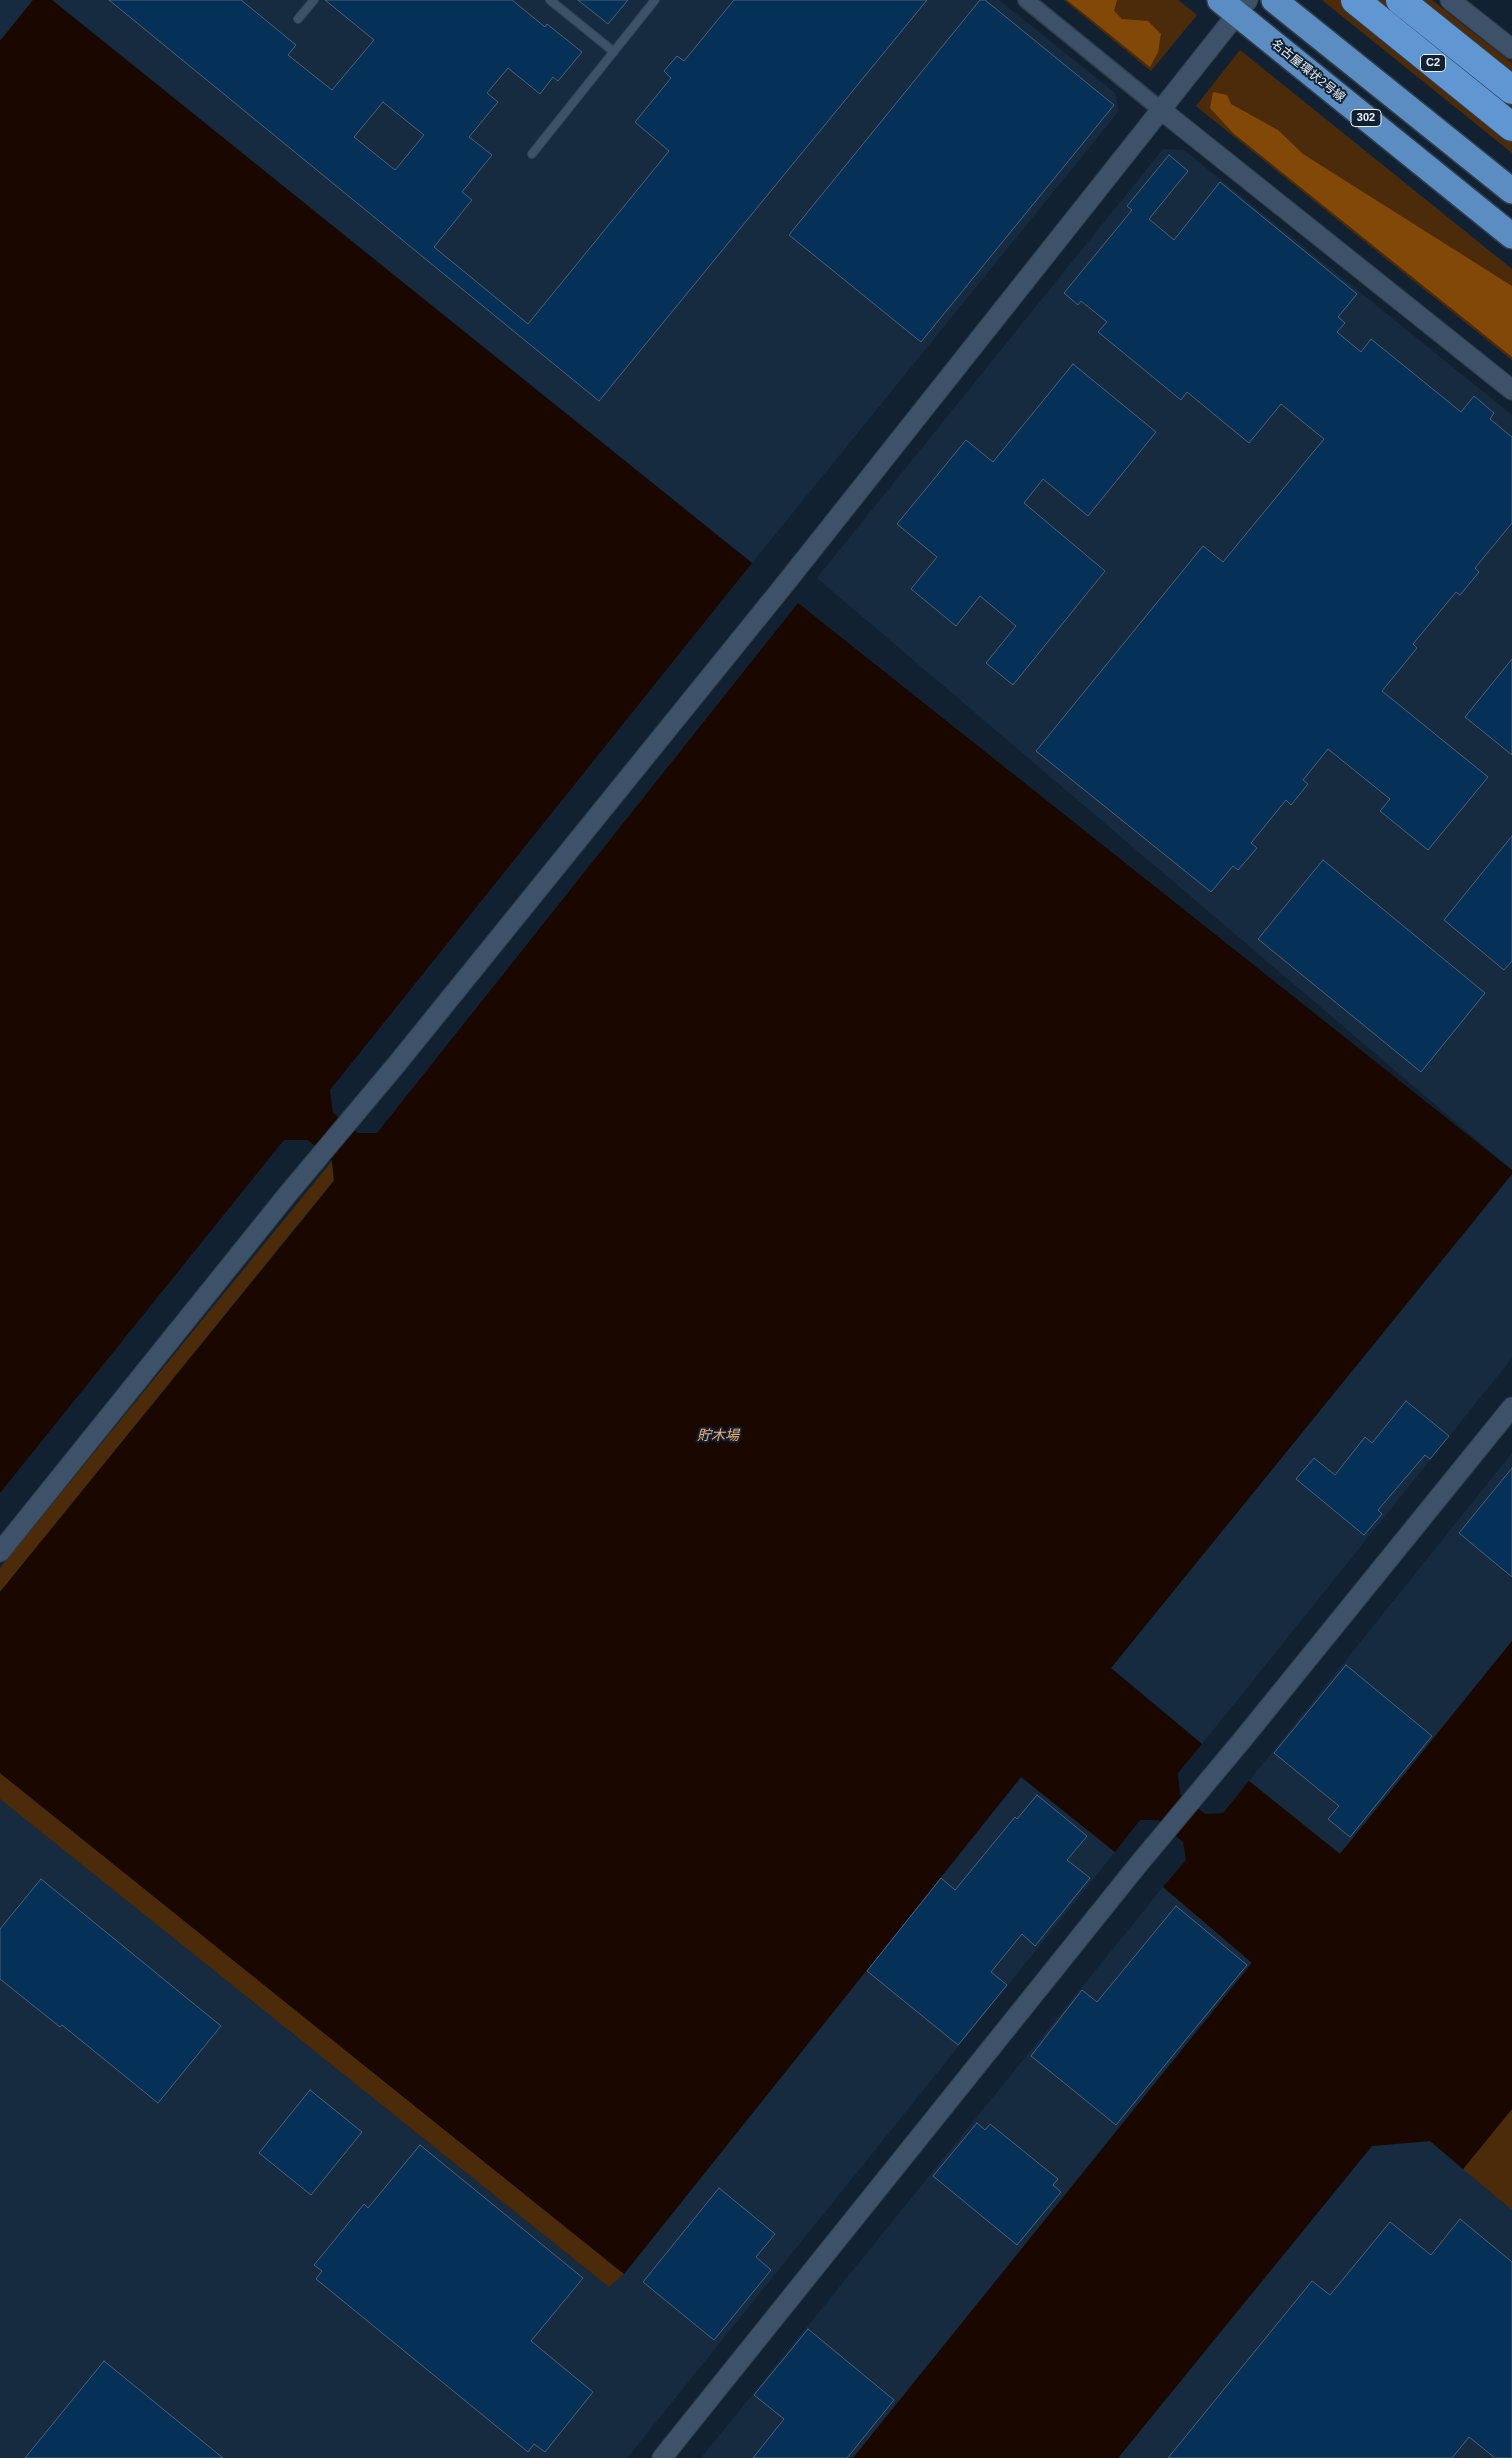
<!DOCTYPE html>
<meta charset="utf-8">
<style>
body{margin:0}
canvas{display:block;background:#122132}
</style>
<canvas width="1512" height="2458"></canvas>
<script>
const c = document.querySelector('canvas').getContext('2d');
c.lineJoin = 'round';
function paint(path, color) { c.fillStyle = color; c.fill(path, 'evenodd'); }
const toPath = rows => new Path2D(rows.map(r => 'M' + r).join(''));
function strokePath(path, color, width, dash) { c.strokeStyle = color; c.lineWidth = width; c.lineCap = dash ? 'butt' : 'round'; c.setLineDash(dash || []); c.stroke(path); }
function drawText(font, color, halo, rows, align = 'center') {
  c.font = font + ' Arial,"Noto Sans JP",sans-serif'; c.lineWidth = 4; c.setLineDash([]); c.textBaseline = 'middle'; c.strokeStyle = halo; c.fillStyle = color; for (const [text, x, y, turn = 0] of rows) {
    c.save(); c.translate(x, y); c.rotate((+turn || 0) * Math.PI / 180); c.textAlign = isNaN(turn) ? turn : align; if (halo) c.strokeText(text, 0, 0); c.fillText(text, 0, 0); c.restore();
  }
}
const built = toPath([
 [0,0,33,0,0,41],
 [52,0,999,0,1115,93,1119,111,752,563],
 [1163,149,1184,150,1512,415,1512,1170,817,578],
 [1512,1174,1512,1358,1202,1744,1111,1668],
 [1512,1453,1512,1641,1340,1854,1249,1781],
 [1021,1777,1115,1852,627,2458,0,2458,0,1799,609,2287,624,2274],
 [1163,1887,1252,1962,853,2458,701,2458],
 [1430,2141,1512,2210,1512,2458,1118,2458,1372,2146]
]);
const green = toPath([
 [1064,0,1178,0,1197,15,1151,71],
 [1322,0,1432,0,1512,63,1512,153],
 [1240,50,1512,269,1512,360,1196,106],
 [332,1161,334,1180,0,1592,0,1568],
 [0,1773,624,2274,609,2287,0,1799],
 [1512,2109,1512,2210,1463,2169]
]);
const forest = toPath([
 [1067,0,1117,0,1114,11,1122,19,1148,21,1161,34,1158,52,1150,67],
 [1213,92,1227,95,1231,104,1278,130,1303,154,1512,286,1512,357,1233,133,1210,108]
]);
const water = toPath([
 [33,0,52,0,752,563,330,1090,333,1113,358,1133,377,1133,798,603,1512,1170,1512,1174,1111,1668,1202,1744,1178,1773,1180,1794,1205,1814,1223,1813,1249,1781,1340,1854,1512,1641,1512,2109,1463,2169,1430,2141,1372,2146,1118,2458,853,2458,1252,1963,1163,1887,1186,1860,1183,1842,1158,1820,1140,1820,1115,1852,1021,1777,624,2274,0,1773,0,1592,334,1181,332,1161,308,1140,284,1140,0,1493,0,41]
]);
const building = toPath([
 [109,0,241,0,296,45,288,55,332,90,374,40,325,0,512,0,545,27,547,24,582,52,558,81,553,77,540,94,508,68,487,93,498,102,469,137,492,155,462,192,472,200,434,247,528,324,669,151,635,122,671,78,664,71,677,56,684,61,734,0,927,0,599,401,109,0],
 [383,102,424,135,395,170,354,137,383,102],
 [578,0,628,0,608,24,578,0],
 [980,0,985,0,1114,105,921,342,789,235,980,0],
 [1169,155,1188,171,1149,219,1174,240,1220,182,1357,294,1338,317,1345,323,1337,332,1361,352,1371,339,1461,412,1474,396,1494,413,1490,419,1512,437,1512,523,1475,568,1479,572,1460,595,1456,592,1413,644,1417,648,1382,691,1488,777,1428,850,1380,811,1390,799,1328,749,1303,780,1308,784,1291,805,1286,800,1251,843,1257,848,1238,870,1233,866,1211,892,1036,751,1203,546,1223,562,1324,439,1281,404,1249,443,1187,392,1181,400,1098,332,1107,322,1081,301,1078,305,1064,293,1132,210,1127,206,1169,155],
 [1073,364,1156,432,1088,516,1043,479,1024,503,1105,571,1013,685,986,663,1016,626,980,596,956,626,911,589,937,557,897,524,966,440,993,462,1073,364],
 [1512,659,1512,755,1465,717,1512,659],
 [1512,836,1512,961,1504,970,1444,920,1512,836],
 [1323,860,1485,993,1421,1072,1258,939,1323,860],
 [1406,1401,1449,1436,1430,1459,1425,1455,1378,1510,1382,1514,1364,1535,1296,1479,1314,1458,1335,1475,1365,1437,1372,1443,1406,1401],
 [1512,1468,1512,1577,1459,1533,1512,1468],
 [1346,1665,1432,1736,1350,1837,1328,1819,1339,1806,1274,1753,1346,1665],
 [1037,1795,1087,1836,1067,1860,1090,1878,1035,1946,1022,1934,991,1972,1007,1985,958,2045,867,1971,941,1878,955,1890,1015,1817,1017,1819,1037,1795],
 [41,1879,221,2026,158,2103,62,2025,60,2027,0,1979,0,1929,41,1879],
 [1176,1906,1247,1965,1116,2125,1031,2056,1082,1990,1097,2002,1176,1906],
 [310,2090,362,2132,311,2195,259,2153,310,2090],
 [977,2123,985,2130,990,2124,1058,2179,1053,2185,1061,2192,1017,2245,933,2176,977,2123],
 [420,2145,583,2278,531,2341,593,2392,545,2452,534,2444,528,2452,316,2279,322,2271,314,2265,364,2204,368,2208,420,2145],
 [719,2188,775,2234,756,2257,771,2270,714,2340,643,2282,719,2188],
 [1460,2219,1512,2262,1512,2458,1495,2458,1469,2437,1452,2458,1168,2458,1312,2281,1330,2295,1390,2222,1431,2255,1460,2219],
 [808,2329,894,2400,847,2458,753,2458,784,2419,754,2395,808,2329],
 [104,2361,223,2458,25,2458,104,2361]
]);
const service = toPath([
 [550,0,614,52],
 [298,19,314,0],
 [532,154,655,0]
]);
const minor = toPath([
 [1026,0,1160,109]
]);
const tertiary = toPath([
 [1450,0,1512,49],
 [1160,109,1512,390],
 [0,1552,287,1195,396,1065,785,584,1248,0],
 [662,2458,1137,1866,1243,1739,1512,1407]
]);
const trunk = toPath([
 [1220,0,1512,236],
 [1274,0,1512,191]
]);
const motorway = toPath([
 [1355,0,1512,127],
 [1400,0,1512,90]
]);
const shields = [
 [1433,63,25],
 [1366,118,30]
];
const shieldNames = [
 ["C2",1433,63],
 ["302",1366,118]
];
const streetNames = [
 ["名古屋環状2号線",1308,71,39]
];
const waterNames = [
 ["貯木場",718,1436]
];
paint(built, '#162a40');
paint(green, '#4c2b0b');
paint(forest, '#824807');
paint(water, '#190700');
paint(building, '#053057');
strokePath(building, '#506175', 1);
strokePath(service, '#303f4e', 10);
strokePath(minor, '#303f4e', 18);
strokePath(tertiary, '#303f4e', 21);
strokePath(trunk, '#303f4e', 28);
strokePath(motorway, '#303f4e', 30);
strokePath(service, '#3d5269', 8);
strokePath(minor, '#3d5269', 15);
strokePath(tertiary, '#3d5269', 19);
strokePath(trunk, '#5b8cc2', 25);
strokePath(motorway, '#6096d1', 28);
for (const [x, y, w] of shields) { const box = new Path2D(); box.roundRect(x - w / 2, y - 8.5, w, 17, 4); c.fillStyle = '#122132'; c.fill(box); strokePath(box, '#ebf4fd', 1); }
drawText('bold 11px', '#ebf4fd', null, shieldNames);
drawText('12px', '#ebf4fd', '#122132', streetNames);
drawText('italic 14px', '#f4b077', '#122132', waterNames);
</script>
